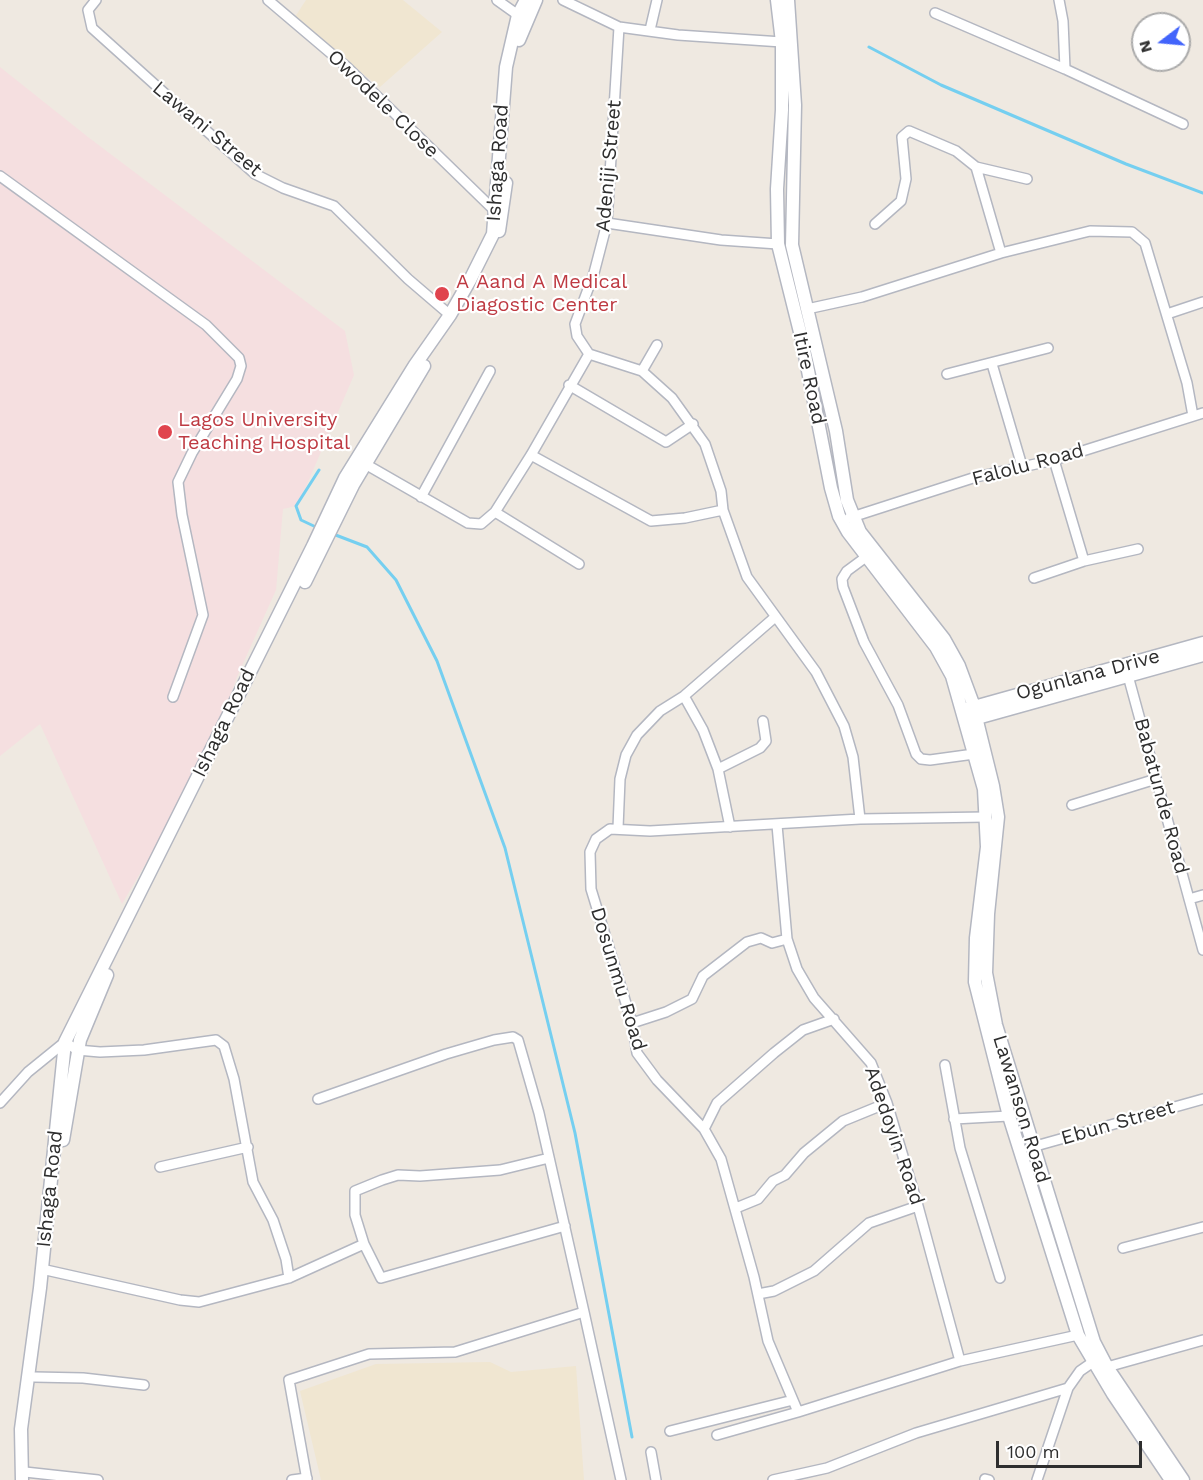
<!DOCTYPE html>
<style>
body{margin:0}
#map{position:relative;width:1203px;height:1480px;overflow:hidden;background:#efe9e1;font-family:"Work Sans",sans-serif}
canvas{display:block}
.north{position:absolute;left:1131px;top:12px;width:60px;height:60px;box-sizing:border-box;background:#fff;border:2px solid #ababab;border-radius:50%;rotate:254deg;font-size:16px;font-weight:700;line-height:24px;text-align:center;color:#2e2e2e}
.north::after{content:'';display:block;margin:auto;width:21px;height:27px;background:#4264fb;clip-path:polygon(50% 0,100% 100%,50% 72%,0 100%)}
.scale{position:absolute;left:996px;top:1441px;width:146px;height:27px;box-sizing:border-box;border:3px solid #2e2e2e;border-top:0;padding-left:8px;font-size:18px;line-height:21px;white-space:nowrap;color:#2e2e2e;-webkit-text-stroke:4px #fff;paint-order:stroke}
</style>
<div id="map">
<canvas width="1203" height="1480"></canvas>
<div class="north">N</div>
<div class="scale">100 m</div>
</div>
<script>
const c = document.querySelector('canvas').getContext('2d');
c.lineJoin = 'round';
function paint(path, color) { c.fillStyle = color; c.fill(path, 'evenodd'); }
const toPath = rows => new Path2D(rows.map(r => 'M' + r).join(''));
function strokePath(path, color, width, dash) { c.strokeStyle = color; c.lineWidth = width; c.lineCap = dash ? 'butt' : 'round'; c.setLineDash(dash || []); c.stroke(path); }
function drawText(font, color, halo, rows, align = 'center') {
  c.font = font + ' "Work Sans",sans-serif'; c.lineWidth = 4.5; c.setLineDash([]); c.textBaseline = 'middle'; c.strokeStyle = halo; c.fillStyle = color; for (const [text, x, y, turn = 0] of rows) {
    c.save(); c.translate(x, y); c.rotate((+turn || 0) * Math.PI / 180); c.textAlign = isNaN(turn) ? turn : align; if (halo) c.strokeText(text, 0, 0); c.fillText(text, 0, 0); c.restore();
  }
}
const education = toPath([
 [306,0,403,0,442,32,380,87,293,20],
 [490,1362,511,1372,576,1366,584,1480,321,1480,300,1391,376,1364]
]);
const medical = toPath([
 [0,67,88,137,345,331,354,375,305,489,296,506,283,509,276,590,237,677,224,712,156,846,122,904,40,724,0,756]
]);
const stream = toPath([
 [869,47,941,85,1126,164,1203,193],
 [318,528,301,520,296,506,319,470],
 [333,534,367,547,396,580,437,661,505,848,575,1133,632,1437]
]);
const street = toPath([
 [96,0,88,10,92,28,182,109,255,174,283,188,334,206,408,279,450,315],
 [268,0,347,67,495,211],
 [497,0,518,15],
 [563,0,619,27,678,35,782,42],
 [1059,0,1063,21,1065,69],
 [935,13,1065,69,1183,124],
 [650,30,657,0],
 [976,167,1027,179],
 [0,176,206,325,239,358,241,366,237,379,192,453,178,482,182,515,203,615,173,697],
 [607,223,721,240,778,244],
 [875,224,901,201,906,179,902,137,909,131,956,151,976,167,1001,253],
 [807,309,862,297,1001,253,1090,231,1132,232,1145,243,1187,383,1193,416],
 [1167,314,1203,302],
 [589,354,642,371,672,398,705,444,721,491,723,510,747,577,816,672,844,726,853,757,860,819],
 [992,364,1022,466],
 [642,371,657,345],
 [947,374,1048,348],
 [569,385,666,442,693,424],
 [531,455,651,521,685,518,723,510],
 [1054,460,1084,561],
 [360,461,468,523,481,524,495,512,531,455,589,354,577,336,575,324,594,273,607,223,619,27],
 [421,497,490,371],
 [495,512,579,564],
 [849,518,976,477,1054,460,1203,413],
 [866,557,847,571,842,579,843,587,864,642,898,705,916,754,921,759,930,760,974,754],
 [1034,578,1084,561,1138,549],
 [1127,672,1203,950],
 [684,696,703,730,718,769,730,827],
 [718,769,760,748,766,741,763,721],
 [1072,805,1156,779],
 [986,817,860,819,650,831,610,829,596,839,590,852,591,889,632,1023,637,1053,657,1080,704,1129,721,1159,754,1277,768,1341,798,1412,960,1361,1078,1335],
 [777,825,787,939,797,969,814,998,871,1063,887,1103,918,1206,960,1361],
 [618,828,620,779,626,755,637,735,660,711,684,696,774,618],
 [1189,899,1203,895],
 [632,1023,666,1012,692,999,703,976,747,942,761,938,772,943,787,939],
 [945,1065,960,1148,1000,1278],
 [0,1103,28,1072,65,1042,77,1050,100,1052,144,1050,216,1040,224,1046,234,1079,253,1182,273,1220,286,1259,289,1278],
 [954,1119,1009,1116],
 [704,1129,717,1103,774,1053,803,1030,834,1019],
 [1032,1147,1203,1099],
 [549,1158,500,1170,420,1176,398,1175,382,1180,355,1191,355,1215,364,1244,381,1278,565,1226],
 [160,1167,248,1147],
 [736,1208,758,1199,773,1181,785,1175,804,1153,843,1121,887,1103],
 [1123,1248,1203,1227],
 [46,1270,180,1300,199,1302,289,1278,364,1244],
 [758,1294,774,1291,814,1271,869,1223,918,1206],
 [584,1312,621,1480],
 [1107,1367,1203,1340],
 [34,1377,83,1378,144,1385],
 [670,1431,793,1400],
 [717,1435,798,1412],
 [651,1452,656,1480],
 [25,1472,98,1480],
 [985,1479,989,1480],
 [292,1480,307,1478],
 [307,1480,289,1380,369,1354,455,1352,584,1312,539,1113,518,1040,513,1037,494,1040,446,1054,318,1099],
 [773,1480,827,1468,916,1433,1068,1388],
 [1037,1480,1068,1388,1080,1371,1093,1362]
]);
const secondary = toPath([
 [777,0,782,42,782,110,777,189,778,244,802,340,831,488,839,516,848,532,936,647,952,676,984,789,987,847,976,938,975,982,1009,1116,1078,1335,1113,1394,1171,1480],
 [788,0,795,105,792,245,836,431,847,500,860,532,944,639,959,666,972,701,993,786,998,817,988,914,986,973,996,1025,1094,1342,1107,1367,1183,1480],
 [519,40,536,0],
 [499,231,506,183],
 [305,582,353,485,424,366],
 [967,709,1203,643],
 [970,720,1203,655],
 [63,1140,80,1040,107,975],
 [22,1480,21,1429,40,1288,65,1042,313,546,345,478,415,365,450,315,470,280,493,234,506,67,518,15,526,0]
]);
const markers = [
 [442,294,8,"#e0444e"],
 [165,432,8,"#e0444e"]
];
const streetNames = [
 ["Owodele Close",383,104,44],
 ["Lawani Street",207,129,40],
 ["Ishaga Road",498,163,-86],
 ["Adeniji Street",609,166,-85],
 ["Itire Road",809,378,78],
 ["Falolu Road",1028,465,-15],
 ["Ogunlana Drive",1088,675,-15],
 ["Ishaga Road",224,723,-64],
 ["Babatunde Road",1161,796,75],
 ["Dosunmu Road",618,979,73],
 ["Lawanson Road",1021,1109,73],
 ["Ebun Street",1118,1123,-16],
 ["Adedoyin Road",894,1136,71],
 ["Ishaga Road",50,1189,-84]
];
const healthNames = [
 ["A Aand A Medical",456,282],
 ["Diagostic Center",456,305],
 ["Lagos University",178,420],
 ["Teaching Hospital",178,443]
];
paint(education, '#f0e6d1');
paint(medical, '#f5dfe0');
strokePath(stream, '#75cff0', 3);
strokePath(street, '#b4b7c1', 12);
strokePath(secondary, '#b4b7c1', 15);
strokePath(street, '#fff', 9);
strokePath(secondary, '#fff', 12);
for (const [x, y, r, color] of markers) { const dot = new Path2D(); dot.arc(x, y, r, 0, 2 * Math.PI); c.fillStyle = color; c.fill(dot); strokePath(dot, '#fff', 2); }
drawText('20px', '#2e2e2e', '#fff', streetNames);
drawText('20px', '#be3a42', '#fff', healthNames, 'left');
</script>
